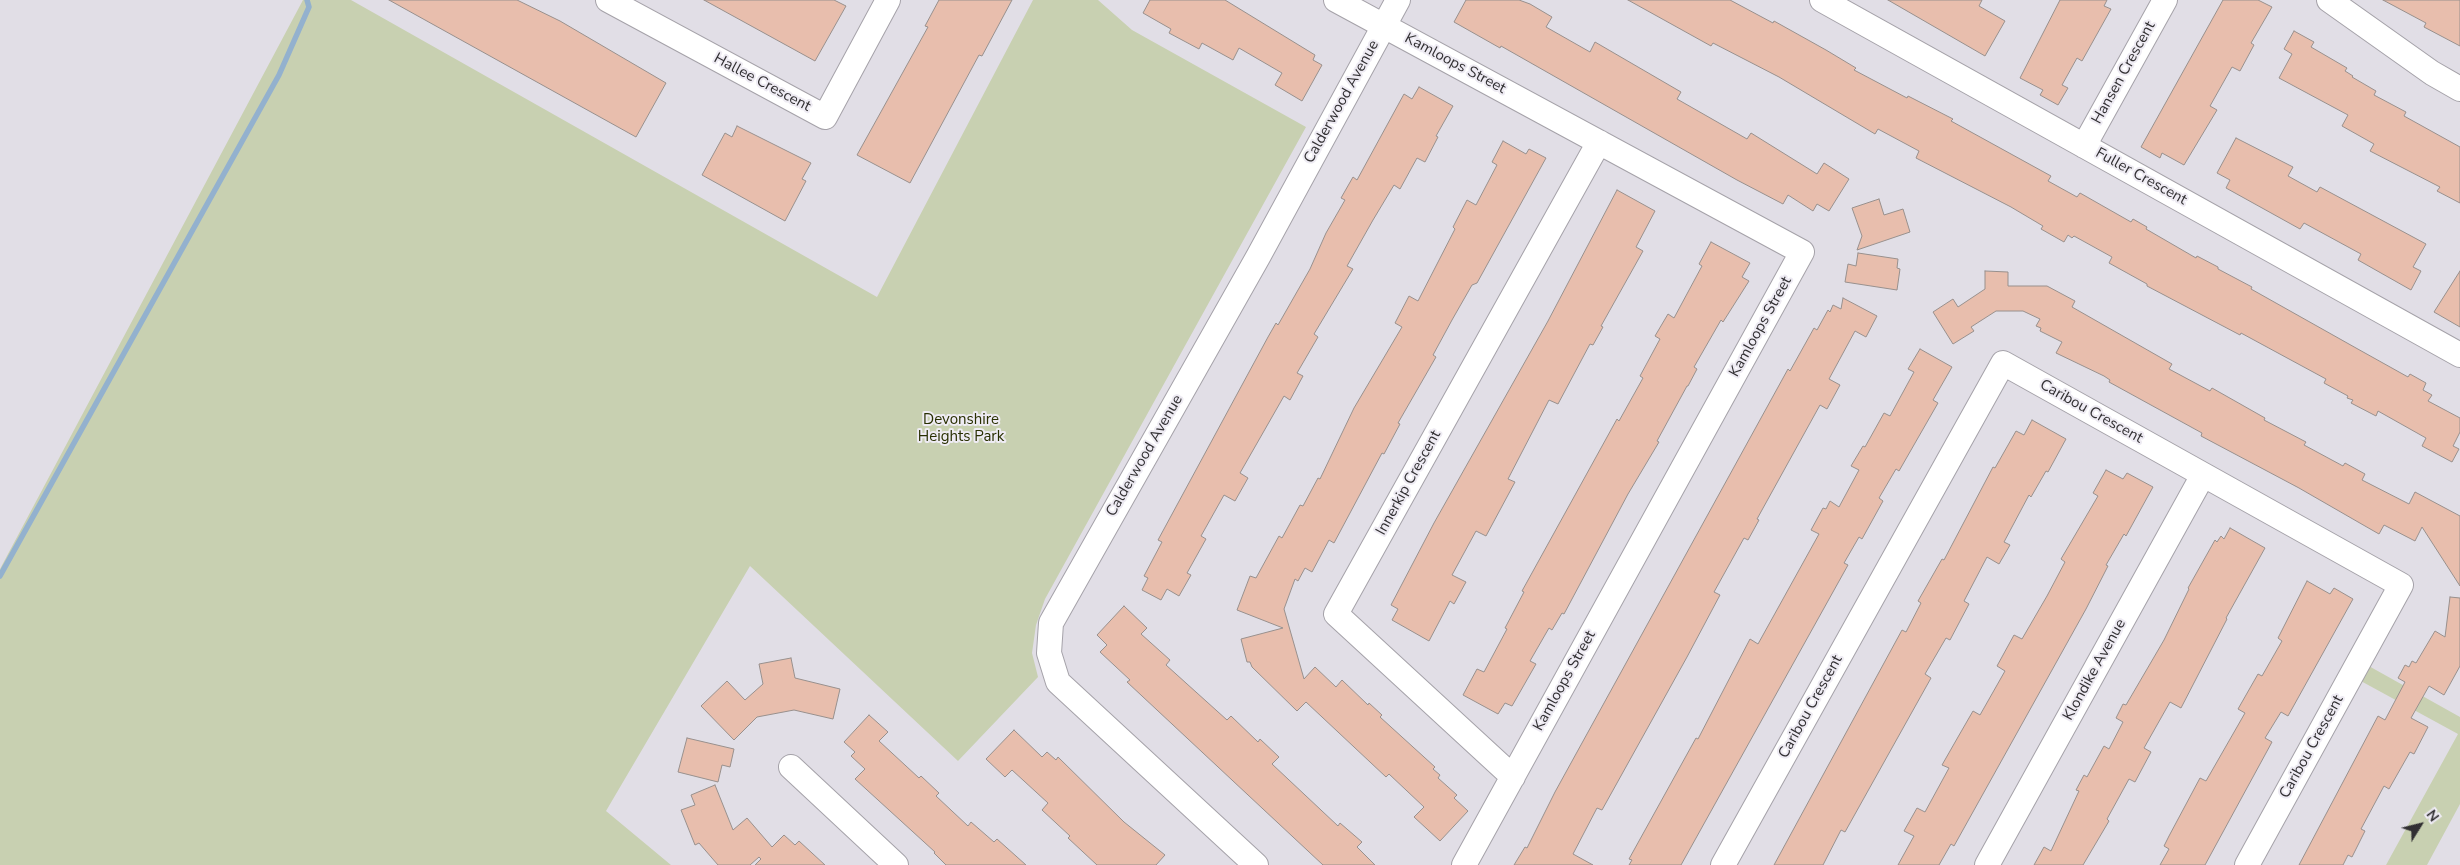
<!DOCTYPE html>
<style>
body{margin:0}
#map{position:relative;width:2460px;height:865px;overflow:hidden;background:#e1dee6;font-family:"Nunito Sans",sans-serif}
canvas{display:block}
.north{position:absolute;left:2395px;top:800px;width:50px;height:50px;-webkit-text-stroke:4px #eeebf3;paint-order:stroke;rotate:54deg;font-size:14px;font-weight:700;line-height:20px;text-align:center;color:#323033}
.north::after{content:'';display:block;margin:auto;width:18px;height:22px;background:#323033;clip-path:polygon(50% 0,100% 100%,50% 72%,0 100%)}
</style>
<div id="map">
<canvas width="2460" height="865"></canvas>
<div class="north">N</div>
</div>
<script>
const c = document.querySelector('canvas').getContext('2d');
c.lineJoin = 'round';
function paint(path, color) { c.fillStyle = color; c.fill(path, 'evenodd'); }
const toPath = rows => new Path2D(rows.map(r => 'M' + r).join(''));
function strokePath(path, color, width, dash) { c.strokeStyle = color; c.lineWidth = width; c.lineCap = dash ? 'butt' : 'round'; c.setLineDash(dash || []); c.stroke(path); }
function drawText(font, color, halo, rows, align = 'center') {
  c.font = font + ' "Nunito Sans",sans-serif'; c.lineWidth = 4; c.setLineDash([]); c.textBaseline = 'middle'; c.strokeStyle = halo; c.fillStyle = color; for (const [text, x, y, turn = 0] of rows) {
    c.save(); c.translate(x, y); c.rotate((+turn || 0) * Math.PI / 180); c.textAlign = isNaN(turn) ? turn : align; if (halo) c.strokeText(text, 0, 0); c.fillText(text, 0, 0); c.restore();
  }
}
const green = toPath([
 [303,0,351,0,877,297,1033,0,1098,0,1132,30,1306,127,1045,599,1036,625,1032,653,1038,677,958,761,750,566,606,811,671,865,0,865,0,569],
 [2367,665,2460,717,2460,804,2427,865,2386,865,2458,734,2359,680]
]);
const stream = toPath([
 [0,576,279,75,309,7,307,0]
]);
const building = toPath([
 [389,0,517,0,560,21,666,83,636,137,389,0],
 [704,0,834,0,846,6,815,61,704,0],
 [939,0,1012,0,982,56,979,55,910,183,857,155,928,27,925,26,939,0],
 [1150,0,1225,0,1315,55,1313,60,1322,65,1302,101,1275,85,1282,73,1239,48,1233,60,1202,43,1199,49,1169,33,1171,29,1143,13,1150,0],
 [1466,0,1519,0,1530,4,1552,17,1546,27,1590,52,1595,42,1681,92,1677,99,1747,139,1751,133,1817,174,1824,163,1849,179,1829,211,1817,204,1813,211,1788,195,1783,204,1737,180,1501,46,1500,48,1454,22,1466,0],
 [1628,0,1730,0,1773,23,1774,21,1826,50,1856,68,1854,70,1907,98,1908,96,1953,119,1951,121,2051,176,2048,181,2077,197,2080,193,2131,222,2133,219,2147,227,2146,229,2196,258,2197,256,2218,267,2218,269,2252,287,2251,289,2356,348,2408,377,2410,374,2426,383,2423,390,2432,395,2428,401,2460,418,2460,432,2453,446,2459,449,2452,462,2422,446,2426,438,2378,411,2376,416,2351,403,2353,400,2347,398,2348,396,2324,383,2326,379,2241,333,2240,335,2147,286,2147,284,2109,263,2112,257,2074,236,2072,238,2068,235,2064,242,2041,229,2043,226,2011,207,1916,158,1919,151,1878,129,1875,134,1779,77,1713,43,1711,46,1628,0],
 [1888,0,1982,0,1979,6,2005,21,1985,56,1888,0],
 [2060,0,2107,0,2104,6,2111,9,2082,61,2077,58,2062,85,2068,88,2058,105,2040,95,2043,90,2020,78,2060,0],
 [2223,0,2258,0,2272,7,2251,43,2254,45,2240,71,2232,67,2210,106,2217,110,2184,165,2162,153,2160,158,2141,147,2223,0],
 [2383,0,2460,0,2460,46,2424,27,2426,23,2383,0],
 [2294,31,2314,42,2311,47,2347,68,2345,71,2353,76,2352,77,2376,91,2374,95,2406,112,2404,116,2460,147,2460,203,2437,191,2440,187,2370,151,2374,144,2342,126,2348,115,2279,78,2292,54,2284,49,2294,31],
 [1419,87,1453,106,1436,136,1438,137,1425,162,1417,158,1400,189,1394,185,1373,220,1347,266,1353,269,1314,334,1318,337,1297,373,1303,376,1290,400,1284,396,1240,473,1248,478,1235,501,1224,495,1201,536,1206,539,1187,573,1191,575,1179,596,1167,589,1161,600,1142,590,1148,578,1144,576,1162,542,1158,540,1268,337,1276,323,1278,325,1310,269,1326,233,1345,200,1341,198,1353,177,1357,180,1404,94,1412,99,1419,87],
 [737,126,811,163,802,179,806,181,785,221,702,175,725,133,732,137,737,126],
 [2236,138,2293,167,2288,176,2317,192,2320,187,2426,244,2413,267,2421,271,2411,290,2358,260,2361,254,2304,223,2300,229,2226,188,2230,180,2217,173,2236,138],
 [1503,141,1526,154,1529,149,1546,158,1477,283,1472,285,1452,320,1433,355,1436,357,1398,423,1400,424,1384,454,1382,453,1334,543,1329,540,1312,572,1305,568,1298,581,1295,579,1284,609,1304,679,1315,667,1336,687,1342,680,1368,705,1369,703,1382,715,1380,717,1435,767,1433,769,1440,775,1438,778,1457,795,1454,798,1468,811,1440,841,1414,817,1424,807,1389,774,1386,777,1306,702,1297,711,1252,667,1250,662,1247,662,1241,639,1283,628,1237,610,1250,576,1256,578,1279,536,1282,538,1300,505,1303,506,1318,478,1320,479,1354,408,1402,327,1395,323,1409,296,1418,301,1455,229,1453,227,1467,200,1476,205,1497,165,1492,162,1503,141],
 [1617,190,1655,211,1636,247,1643,251,1601,326,1603,327,1593,345,1590,344,1558,404,1549,400,1508,479,1515,482,1486,536,1476,531,1452,575,1466,582,1454,604,1450,601,1429,641,1392,620,1398,609,1391,605,1434,523,1548,321,1617,190],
 [1879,199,1884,215,1903,209,1910,232,1857,250,1862,236,1852,208,1879,199],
 [1711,242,1750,263,1742,277,1749,281,1723,322,1721,320,1694,367,1697,369,1688,386,1687,386,1657,441,1659,442,1628,494,1564,614,1562,613,1552,630,1549,628,1530,661,1536,664,1512,706,1505,703,1498,714,1463,695,1477,669,1484,672,1507,629,1505,628,1524,592,1522,591,1617,419,1619,421,1643,378,1640,376,1660,339,1655,336,1668,314,1674,318,1702,266,1699,264,1711,242],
 [1858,253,1898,259,1897,268,1900,269,1897,290,1845,282,1848,264,1856,266,1858,253],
 [1985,271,2008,272,2008,286,2047,286,2075,301,2072,307,2172,364,2169,369,2210,391,2212,388,2265,418,2264,420,2306,442,2304,445,2343,466,2345,463,2365,474,2362,480,2409,504,2415,492,2460,516,2460,586,2422,527,2415,541,2384,525,2379,534,2365,526,2299,488,2201,436,2202,433,2109,382,2110,380,2104,376,2056,353,2062,342,2040,331,2041,328,2036,326,2040,319,2023,311,1996,311,1971,327,1974,331,1953,344,1933,312,1953,299,1958,307,1985,289,1985,271],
 [2460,271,2460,327,2434,312,2460,271],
 [1843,298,1877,316,1866,337,1855,331,1829,379,1840,385,1827,409,1820,405,1757,519,1759,520,1748,540,1744,538,1714,592,1720,595,1687,657,1602,810,1597,808,1573,854,1593,865,1514,865,1525,847,1527,848,1555,792,1788,369,1790,371,1814,328,1817,330,1828,310,1830,312,1833,305,1841,309,1843,298],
 [1920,349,1952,367,1933,400,1938,403,1899,471,1896,469,1879,498,1883,501,1862,539,1859,537,1844,563,1848,565,1681,865,1629,865,1632,860,1629,859,1696,738,1698,739,1750,639,1758,644,1819,534,1811,530,1823,508,1826,509,1830,501,1839,507,1859,470,1851,466,1863,446,1865,447,1884,413,1890,416,1914,372,1908,369,1920,349],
 [2032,420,2066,439,2048,472,2046,471,2031,497,2029,495,2004,542,2010,545,1999,564,1987,557,1964,601,1969,604,1950,640,1946,638,1925,674,1931,678,1845,832,1841,830,1823,865,1774,865,1902,630,1906,632,1921,603,1918,601,1942,559,1944,560,1993,467,1995,468,2016,431,2024,435,2032,420],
 [2106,470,2123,479,2127,473,2153,487,2126,536,2124,534,2106,565,2108,566,2086,609,1954,846,1951,844,1939,865,1898,865,1914,836,1904,831,1917,808,1925,812,1949,768,1942,765,1958,737,1973,711,1980,715,2005,671,1997,666,2014,635,2022,639,2047,596,2065,562,2061,559,2098,496,2093,493,2106,470],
 [2230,528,2265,548,2226,618,2227,619,2181,708,2170,702,2144,748,2151,752,2135,782,2129,779,2107,819,2109,821,2083,865,2034,865,2044,847,2051,851,2079,791,2076,790,2084,775,2087,777,2104,746,2109,749,2123,722,2116,718,2123,704,2126,705,2164,640,2189,589,2188,588,2215,540,2217,542,2221,536,2224,539,2230,528],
 [2307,581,2330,594,2334,588,2353,599,2288,716,2281,712,2265,738,2272,742,2205,865,2160,865,2169,849,2164,846,2169,836,2200,778,2206,781,2245,713,2238,709,2258,674,2262,676,2282,641,2278,638,2307,581],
 [2450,597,2460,598,2460,666,2444,695,2429,686,2411,718,2428,727,2414,754,2410,752,2389,789,2384,786,2361,829,2365,831,2352,857,2348,855,2343,865,2299,865,2378,716,2385,720,2405,682,2398,678,2405,665,2409,667,2412,661,2416,663,2435,631,2445,637,2450,597],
 [1124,606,1147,628,1141,634,1170,660,1166,665,1227,720,1231,716,1258,742,1260,739,1279,757,1272,764,1338,826,1340,823,1362,842,1357,847,1375,865,1323,865,1127,682,1130,680,1100,652,1107,645,1097,635,1124,606],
 [791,658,795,678,840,689,833,719,794,710,757,717,734,740,701,706,727,681,745,700,763,684,759,664,791,658],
 [869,715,888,732,879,741,919,778,921,776,939,793,936,796,968,826,971,822,994,842,997,839,1026,865,946,865,934,853,935,852,855,779,865,769,851,756,855,752,844,742,869,715],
 [1014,730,1042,757,1047,752,1056,760,1058,757,1124,822,1165,855,1156,865,1097,865,1068,838,1070,836,1042,810,1048,803,1012,770,1005,777,986,759,1014,730],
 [687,738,734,749,730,767,722,765,718,782,678,772,687,738],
 [715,785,733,830,747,818,772,847,784,835,795,845,799,841,825,865,755,865,761,859,759,857,750,865,718,865,699,843,695,845,681,810,695,805,691,795,715,785]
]);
const minor = toPath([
 [608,0,825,117,888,0],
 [1336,0,1802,252,1464,865],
 [1822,0,2460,355],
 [2329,0,2432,73,2460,89],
 [2084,146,2165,0],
 [791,767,896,865],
 [1513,777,1336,614,1599,142],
 [1256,865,1058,682,1049,653,1051,623,1258,257,1398,0],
 [1723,865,2003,363,2401,585,2247,865],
 [1987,865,2203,475]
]);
const streetNames = [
 ["Kamloops Street",1455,64,28],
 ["Hansen Crescent",2124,73,-61],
 ["Hallee Crescent",762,83,28],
 ["Calderwood Avenue",1342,102,-61],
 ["Fuller Crescent",2141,177,29],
 ["Kamloops Street",1761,327,-61],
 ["Caribou Crescent",2091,412,29],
 ["Calderwood Avenue",1145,456,-60],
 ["Innerkip Crescent",1409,483,-61],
 ["Klondike Avenue",2095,670,-61],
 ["Kamloops Street",1565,681,-61],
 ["Caribou Crescent",1811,707,-61],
 ["Caribou Crescent",2312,747,-61]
];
const parkNames = [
 ["Devonshire",961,420],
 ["Heights Park",961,437]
];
paint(green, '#c8d0b1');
strokePath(stream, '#93b1ce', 5.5);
paint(building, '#e8bead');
strokePath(building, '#98908d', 1);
strokePath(minor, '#a5a2a9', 26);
strokePath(minor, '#fff', 24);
drawText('15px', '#323033', '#eeebf3', streetNames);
drawText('15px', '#282f00', '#eeebf3', parkNames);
</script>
